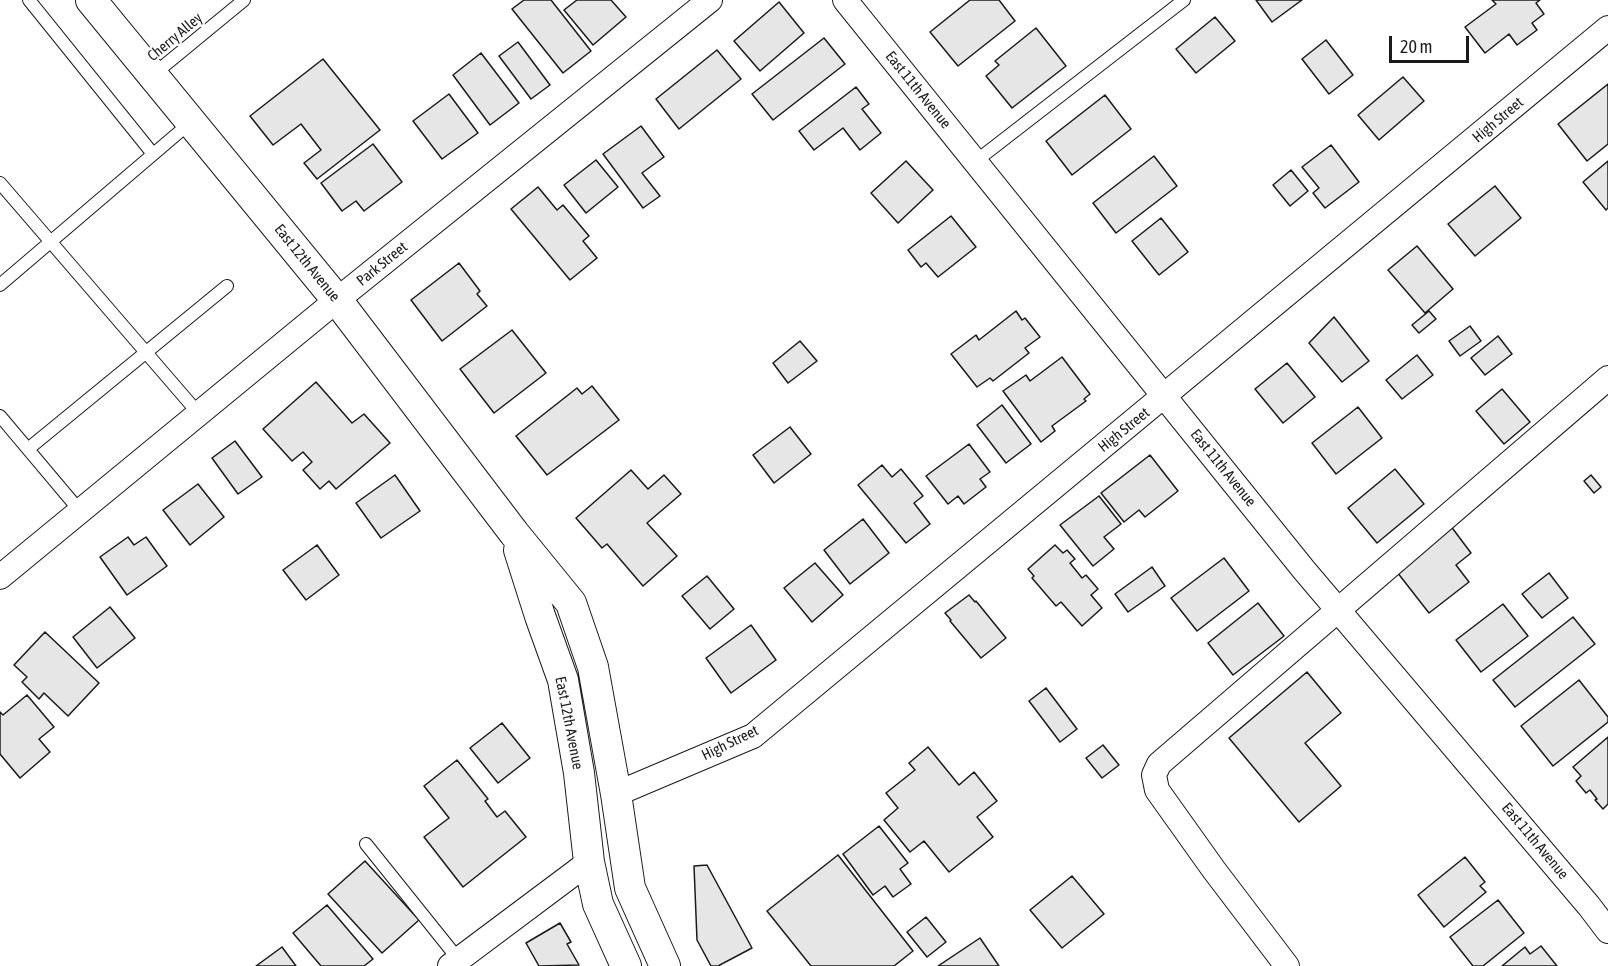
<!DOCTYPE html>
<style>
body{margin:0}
#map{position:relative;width:1608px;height:966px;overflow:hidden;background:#fff;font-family:"Asap Condensed",sans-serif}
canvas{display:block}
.scale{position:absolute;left:1389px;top:36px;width:80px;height:27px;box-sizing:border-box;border:3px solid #1a1a1a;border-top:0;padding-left:8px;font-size:18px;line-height:21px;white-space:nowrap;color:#1a1a1a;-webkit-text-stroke:4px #fff;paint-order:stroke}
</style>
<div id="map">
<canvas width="1608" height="966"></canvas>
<div class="scale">20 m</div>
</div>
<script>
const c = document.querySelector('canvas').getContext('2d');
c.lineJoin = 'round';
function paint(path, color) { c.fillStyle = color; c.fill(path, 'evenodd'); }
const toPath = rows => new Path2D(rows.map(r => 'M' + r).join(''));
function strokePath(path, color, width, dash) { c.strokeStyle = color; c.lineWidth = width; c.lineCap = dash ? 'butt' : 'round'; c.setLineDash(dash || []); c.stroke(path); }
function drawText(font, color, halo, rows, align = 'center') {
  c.font = font + ' "Asap Condensed",sans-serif'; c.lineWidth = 4.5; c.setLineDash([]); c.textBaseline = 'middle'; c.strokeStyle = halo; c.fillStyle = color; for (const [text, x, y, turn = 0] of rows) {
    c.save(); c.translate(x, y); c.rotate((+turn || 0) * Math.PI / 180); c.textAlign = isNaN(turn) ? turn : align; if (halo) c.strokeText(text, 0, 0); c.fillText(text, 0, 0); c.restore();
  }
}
const building = toPath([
 [524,0,551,0,591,51,563,73,512,9,524,0],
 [577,0,611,0,626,17,593,45,564,10,577,0],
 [970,0,999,0,1015,21,958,66,930,32,970,0],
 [1256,0,1302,0,1272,22,1256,0],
 [1492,0,1540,0,1536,3,1544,14,1532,23,1537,30,1517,45,1509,34,1485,53,1465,27,1496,4,1492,0],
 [779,2,804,33,760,71,734,41,779,2],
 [1215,17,1235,41,1196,73,1176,49,1215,17],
 [1036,28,1066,66,1012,108,986,76,999,65,995,61,1036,28],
 [824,38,845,64,773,120,752,94,824,38],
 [1326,40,1353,75,1329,94,1302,59,1326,40],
 [518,42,550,85,531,99,499,56,518,42],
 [717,50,741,79,679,129,656,99,717,50],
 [481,53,519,103,490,125,453,75,481,53],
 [323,59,380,130,317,179,304,163,321,150,301,124,273,145,250,116,323,59],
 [1403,77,1424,101,1379,140,1358,115,1403,77],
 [1608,84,1608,144,1587,161,1558,124,1608,84],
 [856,87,869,104,862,109,881,133,860,150,843,128,814,150,799,131,856,87],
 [449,94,478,133,442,159,413,121,449,94],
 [1105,95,1131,129,1072,175,1046,141,1105,95],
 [641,126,664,157,642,173,660,196,643,208,603,154,641,126],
 [373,144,402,182,364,211,356,201,342,211,321,183,373,144],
 [1331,145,1359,182,1325,208,1313,193,1319,188,1302,167,1331,145],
 [1154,156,1177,186,1116,233,1093,203,1154,156],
 [596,160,618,187,586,213,564,185,596,160],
 [906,161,933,190,898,223,871,193,906,161],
 [1608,161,1608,208,1606,210,1583,182,1608,161],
 [1291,170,1308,191,1290,206,1273,185,1291,170],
 [1495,186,1521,218,1475,256,1448,224,1495,186],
 [538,187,557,210,563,205,589,236,583,241,597,258,570,280,511,209,538,187],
 [951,216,976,247,938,277,926,263,921,267,908,250,951,216],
 [1161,218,1188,252,1159,275,1132,241,1161,218],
 [1417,246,1453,289,1425,313,1388,270,1417,246],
 [459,263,480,291,477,294,487,306,442,341,411,300,459,263],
 [1016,311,1022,320,1025,318,1040,337,1025,348,1029,353,993,381,990,378,977,387,951,354,976,335,979,340,1016,311],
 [1429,311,1436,319,1419,333,1412,325,1429,311],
 [1334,317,1369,361,1342,382,1309,343,1334,317],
 [1470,326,1481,341,1460,356,1449,341,1470,326],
 [512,330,546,373,494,413,460,369,512,330],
 [1498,336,1512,354,1485,375,1471,358,1498,336],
 [800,341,817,361,788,383,773,363,800,341],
 [1417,355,1433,375,1402,399,1386,380,1417,355],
 [1062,357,1090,394,1084,399,1086,401,1052,426,1055,431,1041,442,1003,391,1026,375,1030,381,1062,357],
 [1287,363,1315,397,1283,423,1255,389,1287,363],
 [316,382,352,423,364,414,390,443,336,489,329,481,320,489,303,470,312,462,303,452,292,461,263,429,316,382],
 [592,386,619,420,547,475,516,436,577,388,582,394,592,386],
 [1502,389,1530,422,1504,444,1476,411,1502,389],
 [1002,405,1031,444,1006,463,977,425,1002,405],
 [1358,407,1382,438,1336,474,1312,443,1358,407],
 [790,427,811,454,774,483,753,455,790,427],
 [235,441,262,477,238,494,212,458,235,441],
 [969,444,990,472,980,479,986,487,964,504,958,496,948,504,926,476,969,444],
 [1150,455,1178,491,1145,517,1139,510,1124,522,1101,493,1150,455],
 [882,465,892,477,901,469,923,496,914,503,930,524,906,543,858,485,882,465],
 [1395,469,1424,504,1377,543,1348,508,1395,469],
 [631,470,648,489,664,475,681,494,647,523,677,556,643,586,607,544,602,548,576,518,631,470],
 [395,475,420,511,381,538,356,503,395,475],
 [1591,475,1601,487,1594,493,1584,481,1591,475],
 [198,484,224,517,190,545,163,510,198,484],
 [1099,496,1121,524,1104,537,1114,549,1093,566,1060,525,1099,496],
 [863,519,889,553,850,584,824,550,863,519],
 [1450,525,1471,553,1456,565,1469,582,1429,613,1397,572,1450,525],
 [128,537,134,545,146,537,167,566,127,595,100,557,128,537],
 [317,545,339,575,306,600,283,570,317,545],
 [1055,545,1063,553,1067,550,1075,559,1070,563,1082,578,1086,575,1098,589,1091,595,1102,608,1082,626,1061,602,1056,606,1032,578,1034,576,1028,569,1055,545],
 [1224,558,1249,591,1197,631,1171,598,1224,558],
 [815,563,843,595,812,622,784,588,815,563],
 [1152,567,1165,586,1128,612,1115,594,1152,567],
 [1549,573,1568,598,1542,618,1522,594,1549,573],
 [707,576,734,609,710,629,682,596,707,576],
 [969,595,975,602,976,601,1006,638,981,658,950,621,951,620,945,613,969,595],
 [1258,603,1284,636,1233,675,1208,643,1258,603],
 [1503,604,1528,636,1481,672,1456,640,1503,604],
 [110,607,135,638,97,668,73,637,110,607],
 [1573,617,1595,644,1515,707,1493,680,1573,617],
 [751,625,776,660,731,693,706,658,751,625],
 [45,632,99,683,68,716,44,693,39,699,22,682,27,677,14,665,45,632],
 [1307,672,1341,713,1305,743,1341,786,1299,822,1229,738,1307,672],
 [1579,680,1608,717,1608,722,1553,766,1521,726,1579,680],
 [1046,688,1077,729,1060,742,1029,701,1046,688],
 [27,695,54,727,39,739,50,752,20,778,0,754,0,712,3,715,27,695],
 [502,723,530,758,498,783,470,748,502,723],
 [1608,737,1608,804,1603,809,1595,800,1597,799,1590,790,1586,793,1576,781,1581,776,1573,767,1608,737],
 [1103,745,1119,765,1102,778,1086,758,1103,745],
 [928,747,959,785,974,772,997,801,977,817,993,837,949,872,924,841,910,852,884,820,898,808,886,793,915,770,909,763,928,747],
 [457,760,488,799,485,801,497,817,505,811,526,837,463,887,424,837,449,818,424,786,457,760],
 [879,826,908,863,900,869,911,884,893,897,885,886,873,895,843,854,879,826],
 [838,855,913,951,894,966,811,966,767,911,838,855],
 [1465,857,1485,882,1480,886,1486,892,1444,927,1418,895,1465,857],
 [365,861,419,920,382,953,328,894,365,861],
 [707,865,752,948,718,966,711,966,697,940,694,866,707,865],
 [1072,876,1104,914,1062,948,1030,910,1072,876],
 [1498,900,1524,933,1483,966,1473,966,1450,937,1498,900],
 [327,905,373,959,364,966,321,966,293,933,327,905],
 [926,917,946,942,927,957,907,932,926,917],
 [560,923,571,942,567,944,579,965,539,966,526,943,560,923],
 [980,938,999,966,938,966,980,938],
 [1541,946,1557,966,1502,966,1525,947,1530,954,1541,946],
 [282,947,296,966,256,966,282,947]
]);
const service = toPath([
 [29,0,153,154],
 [154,74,244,0],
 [976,161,1184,0],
 [0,183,199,414],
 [0,285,191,122],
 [0,416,80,511],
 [28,449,227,286],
 [366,844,459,960]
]);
const minor = toPath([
 [845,0,1304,570,1589,906,1608,931],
 [0,577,337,300,710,0],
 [616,794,753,736,1608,28],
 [450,966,589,862],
 [1287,966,1214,870,1157,790,1154,775,1159,764,1608,378]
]);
const tertiary = toPath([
 [91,0,337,300,514,533,571,603,593,667,616,794,630,888,665,966],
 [519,550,540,616,563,680,579,773,589,862,598,904,626,966]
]);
const streetNames = [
 ["Cherry Alley",175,37,-40],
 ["East 11th Avenue",918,90,51],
 ["High Street",1498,120,-40],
 ["East 12th Avenue",307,263,51],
 ["Park Street",382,264,-39],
 ["High Street",1124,430,-39],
 ["East 11th Avenue",1223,468,51],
 ["East 12th Avenue",569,723,79],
 ["High Street",730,743,-26],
 ["East 11th Avenue",1535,841,50]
];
paint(building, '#e6e6e6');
strokePath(building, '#1a1a1a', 1.5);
strokePath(service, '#1a1a1a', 14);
strokePath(minor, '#1a1a1a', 26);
strokePath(tertiary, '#1a1a1a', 32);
strokePath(service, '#fff', 12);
strokePath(minor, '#fff', 24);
strokePath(tertiary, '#fff', 30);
drawText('15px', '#1a1a1a', '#fff', streetNames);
</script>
